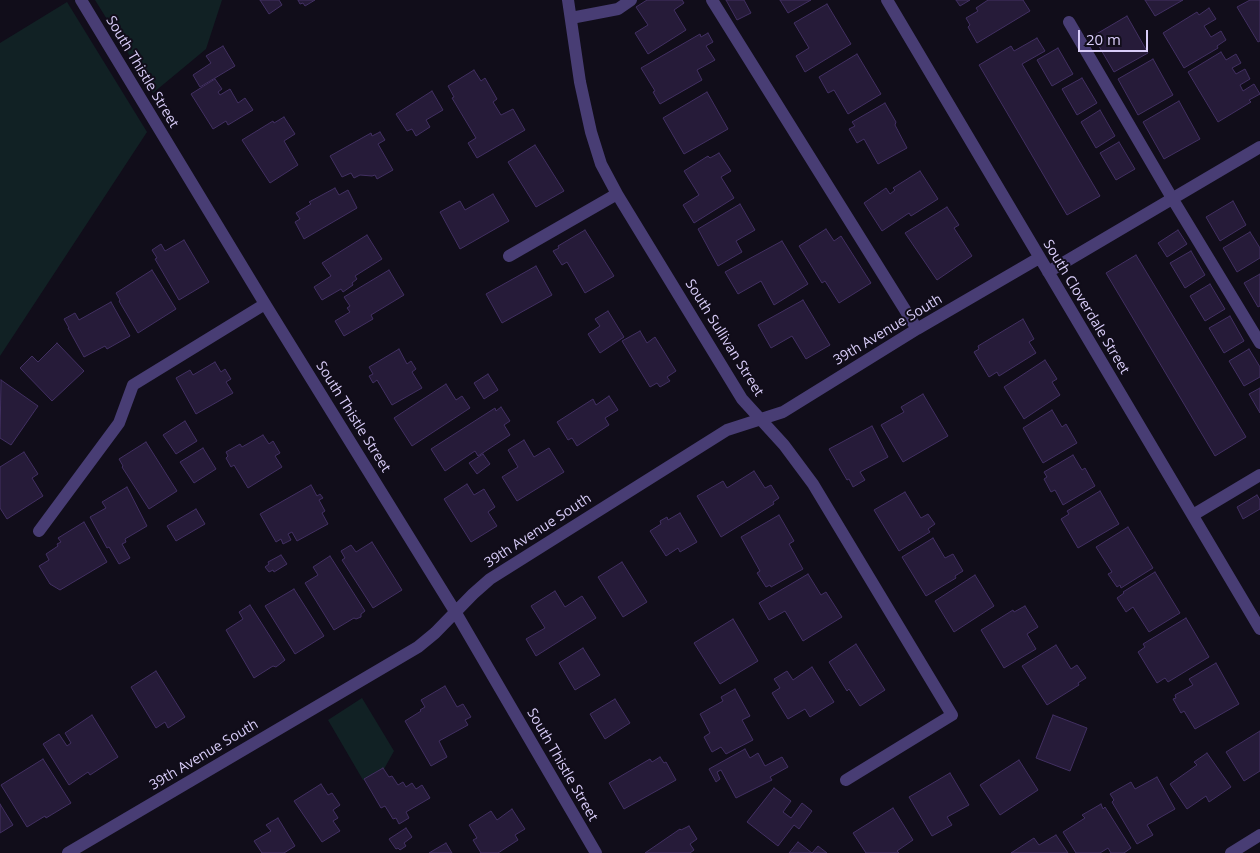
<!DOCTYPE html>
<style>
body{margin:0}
#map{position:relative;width:1260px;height:853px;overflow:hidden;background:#110d1a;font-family:"Open Sans",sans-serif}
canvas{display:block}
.scale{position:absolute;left:1078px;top:30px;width:70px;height:22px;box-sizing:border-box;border:2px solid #d9cdf9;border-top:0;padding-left:6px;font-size:15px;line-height:18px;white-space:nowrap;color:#d9cdf9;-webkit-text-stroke:4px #110d1a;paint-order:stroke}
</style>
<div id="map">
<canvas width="1260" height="853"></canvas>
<div class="scale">20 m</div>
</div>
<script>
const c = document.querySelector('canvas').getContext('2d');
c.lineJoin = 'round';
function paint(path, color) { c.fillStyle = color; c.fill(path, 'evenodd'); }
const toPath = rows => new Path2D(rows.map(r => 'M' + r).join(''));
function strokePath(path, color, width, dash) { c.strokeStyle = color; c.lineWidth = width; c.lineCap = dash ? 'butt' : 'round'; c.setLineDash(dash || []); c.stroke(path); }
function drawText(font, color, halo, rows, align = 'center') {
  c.font = font + ' "Open Sans",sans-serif'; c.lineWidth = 4; c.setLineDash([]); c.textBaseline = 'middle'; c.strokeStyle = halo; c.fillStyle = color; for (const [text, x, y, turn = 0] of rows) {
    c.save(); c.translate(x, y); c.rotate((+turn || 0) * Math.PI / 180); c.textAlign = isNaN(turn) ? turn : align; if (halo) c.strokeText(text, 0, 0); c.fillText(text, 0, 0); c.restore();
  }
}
const green = toPath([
 [95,0,222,0,206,49,153,93],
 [67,2,147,132,0,356,0,43],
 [362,698,394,751,384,769,363,780,328,720]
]);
const building = toPath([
 [260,0,279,0,282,5,269,14,260,0],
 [298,0,315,0,305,6,303,3,300,4,298,0],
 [647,0,682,0,684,3,674,10,686,30,648,54,635,33,648,25,636,7,647,0],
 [726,0,744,0,751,13,737,20,726,0],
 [780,0,811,0,788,13,780,0],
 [956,0,970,0,960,6,956,0],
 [988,0,1023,0,1030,11,977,43,968,27,970,25,966,18,978,11,976,8,988,0],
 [1145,0,1183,0,1155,16,1145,0],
 [1250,0,1260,0,1260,41,1258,42,1237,7,1250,0],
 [827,4,851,44,805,72,796,56,809,48,794,23,827,4],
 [1209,8,1216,19,1204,26,1211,37,1221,31,1226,40,1217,46,1218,48,1184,68,1163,33,1197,12,1199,15,1209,8],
 [1127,16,1148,53,1114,72,1093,36,1127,16],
 [708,33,713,42,706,46,715,60,697,70,702,80,660,104,653,92,655,91,641,68,700,34,701,37,708,33],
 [1037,38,1045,51,1022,64,1100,196,1067,215,979,65,1011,46,1014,51,1037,38],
 [223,46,235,66,200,87,193,75,211,63,206,56,223,46],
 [1058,48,1073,74,1052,86,1037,60,1058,48],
 [1221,52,1226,60,1236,54,1241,63,1232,68,1236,74,1245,69,1250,79,1240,85,1243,91,1254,84,1260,94,1249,100,1251,102,1218,122,1188,72,1221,52],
 [857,54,881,94,848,114,834,90,828,93,819,77,857,54],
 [1153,59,1173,95,1138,115,1118,79,1153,59],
 [474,70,481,81,485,78,497,99,493,102,501,115,513,109,525,130,477,158,468,143,476,138,452,98,454,97,448,86,474,70],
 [1082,78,1097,103,1077,115,1062,89,1082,78],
 [215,79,222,89,218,92,220,95,230,89,238,103,245,98,253,110,228,125,226,121,213,129,191,94,215,79],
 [432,91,443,110,426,120,430,127,416,136,412,129,407,131,396,114,432,91],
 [707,92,728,129,684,154,663,118,707,92],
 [1179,101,1200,139,1164,159,1143,122,1179,101],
 [885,103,896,122,895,125,907,148,878,164,864,139,857,143,849,129,855,126,852,122,885,103],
 [1100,110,1115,136,1096,148,1081,122,1100,110],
 [284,117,295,134,284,141,298,165,270,183,242,140,273,121,274,123,284,117],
 [380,132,385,140,378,144,393,170,377,179,375,175,372,176,360,175,354,178,351,173,342,177,330,156,371,133,372,136,380,132],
 [1119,142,1135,169,1116,180,1100,153,1119,142],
 [535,145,564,191,536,207,508,162,535,145],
 [719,153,731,171,721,177,734,198,694,223,683,205,699,195,684,171,708,156,710,158,719,153],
 [920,171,938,199,911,216,909,213,882,231,864,203,886,188,890,194,895,190,893,188,920,171],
 [335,188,339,195,348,190,357,208,304,239,295,222,300,219,296,213,311,204,309,202,335,188],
 [493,194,509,221,460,249,440,212,460,201,465,210,493,194],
 [1233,201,1246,225,1220,241,1206,217,1233,201],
 [740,204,755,230,736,241,742,252,718,266,698,229,740,204],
 [947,207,959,225,954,228,972,256,937,280,905,233,947,207],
 [826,229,834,241,841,236,871,283,839,303,825,281,822,283,799,246,826,229],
 [585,230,614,276,585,293,567,262,562,265,553,251,559,248,558,246,585,230],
 [1178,230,1187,244,1167,257,1158,243,1178,230],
 [1250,232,1260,248,1260,258,1237,272,1223,248,1250,232],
 [367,235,382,259,355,276,357,279,352,283,353,285,343,292,341,289,322,300,314,287,331,276,322,263,367,235],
 [184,240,209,282,179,300,155,259,157,258,152,250,161,244,165,251,184,240],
 [782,241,808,284,774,305,761,281,738,294,725,272,782,241],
 [1191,251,1205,275,1185,288,1170,263,1191,251],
 [1136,255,1246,437,1215,456,1106,273,1136,255],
 [536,266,552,295,502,323,486,294,536,266],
 [152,270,176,309,138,333,119,301,120,300,116,293,152,270],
 [389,270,404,295,371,315,373,319,344,336,335,321,350,312,347,308,350,306,344,297,389,270],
 [1260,274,1260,306,1258,307,1244,283,1260,274],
 [1210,284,1225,309,1205,321,1190,296,1210,284],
 [803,300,830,345,806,359,792,336,771,348,758,325,803,300],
 [111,302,130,336,107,349,105,346,84,357,68,328,69,328,64,319,75,313,79,320,111,302],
 [608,311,624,337,600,353,588,334,600,326,595,319,608,311],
 [1230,316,1244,341,1224,353,1209,328,1230,316],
 [1023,319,1034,339,1029,342,1036,353,999,376,997,372,989,377,974,352,979,349,978,346,1023,319],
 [640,331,647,343,655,337,676,371,667,377,670,381,660,387,657,383,650,387,622,341,640,331],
 [57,343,84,371,52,401,20,368,32,356,38,362,57,343],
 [399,349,407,364,411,361,416,369,412,372,422,388,392,405,377,380,373,383,369,376,373,374,369,367,399,349],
 [1249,349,1260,367,1260,377,1244,386,1229,361,1249,349],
 [1045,360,1057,379,1052,382,1060,395,1024,419,1004,387,1045,360],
 [215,362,221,372,225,369,231,379,226,382,233,393,196,414,176,378,190,370,193,375,215,362],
 [488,374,498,390,484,399,474,383,488,374],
 [1,380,38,406,11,445,0,438,1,380],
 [446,384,456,400,462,396,470,408,412,446,394,418,446,384],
 [1260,388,1260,413,1249,394,1260,388],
 [923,394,948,436,903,462,881,425,904,412,901,407,923,394],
 [609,396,618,410,605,418,609,425,577,446,572,438,568,440,557,422,593,399,596,405,609,396],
 [501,407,510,421,504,425,510,435,478,456,475,451,445,471,431,449,495,408,496,411,501,407],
 [1052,410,1062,427,1066,424,1077,443,1043,463,1023,428,1052,410],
 [185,421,197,441,176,454,163,435,185,421],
 [872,426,888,457,860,472,865,480,853,487,849,479,847,480,829,449,872,426],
 [263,435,269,444,273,441,280,453,275,456,282,467,248,488,234,465,231,467,226,458,228,456,226,452,240,444,242,447,263,435],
 [524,440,534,457,549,448,564,472,517,501,502,477,518,467,508,450,524,440],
 [146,442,177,491,149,509,122,467,123,466,119,459,146,442],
 [203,448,216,469,194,483,180,462,203,448],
 [24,452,38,474,32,478,43,496,7,519,0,508,0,467,24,452],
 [483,454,490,464,477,474,469,463,483,454],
 [1073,455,1082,470,1085,468,1095,486,1063,505,1055,490,1051,492,1044,479,1047,477,1044,472,1073,455],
 [754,471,765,488,771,485,779,498,773,502,774,504,721,537,697,496,723,481,727,488,754,471],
 [467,484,474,495,484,489,495,507,488,512,497,526,471,542,444,499,467,484],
 [311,485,317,496,320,494,323,498,319,500,325,511,322,513,328,524,297,541,292,532,288,534,291,540,283,544,281,539,276,542,260,514,311,485],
 [127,487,147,526,125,539,126,542,122,544,130,558,119,564,109,547,107,548,90,517,106,508,102,502,127,487],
 [1100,491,1119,524,1078,548,1061,519,1069,514,1067,511,1100,491],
 [905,492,921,518,928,514,935,524,928,529,930,532,899,551,874,510,905,492],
 [1257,495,1260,500,1260,509,1243,519,1237,507,1257,495],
 [196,509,205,524,176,541,167,526,196,509],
 [680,513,697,542,680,552,678,548,666,556,650,531,661,524,660,521,667,517,668,520,680,513],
 [779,515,794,541,789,544,803,569,771,587,770,585,766,587,757,573,760,571,741,537,779,515],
 [84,522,107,562,60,590,50,584,39,566,49,560,46,554,58,546,57,544,61,542,58,538,84,522],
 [1128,527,1153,568,1121,588,1120,585,1117,587,1108,574,1112,572,1096,547,1128,527],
 [933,538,945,558,953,554,963,571,955,576,956,578,926,596,902,557,933,538],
 [372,542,402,590,373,608,342,560,345,558,341,551,351,545,356,552,372,542],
 [281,555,287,564,274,572,273,570,269,572,265,567,269,564,268,562,281,555],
 [330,556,365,611,361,614,361,617,356,619,354,618,334,630,305,583,318,575,313,567,330,556],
 [622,562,647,602,623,617,598,577,622,562],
 [1155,572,1180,613,1149,632,1133,607,1126,612,1117,598,1124,593,1123,592,1155,572],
 [808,574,821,595,826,592,842,617,803,641,785,611,769,620,759,603,808,574],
 [975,575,994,606,954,632,935,601,975,575],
 [294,589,324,636,295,654,265,606,294,589],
 [555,591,565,607,582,596,596,618,536,656,526,639,545,628,531,606,555,591],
 [250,605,285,660,276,667,273,666,254,678,226,630,243,619,239,612,250,605],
 [1025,606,1038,627,1027,634,1036,649,1004,668,981,630,1013,610,1014,612,1025,606],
 [1186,618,1209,657,1168,682,1165,678,1157,683,1138,652,1145,647,1143,644,1186,618],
 [733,619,758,661,720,684,694,643,733,619],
 [856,644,885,690,860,706,849,689,847,691,829,662,856,644],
 [1056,645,1071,669,1077,665,1086,678,1078,683,1079,685,1047,705,1022,666,1056,645],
 [583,648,600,675,575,690,559,663,583,648],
 [1216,663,1239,704,1195,729,1184,711,1181,713,1173,699,1176,698,1175,695,1193,685,1189,679,1216,663],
 [812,667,834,702,810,717,805,709,788,719,772,693,780,688,774,679,787,671,793,680,812,667],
 [156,671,185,717,168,728,165,722,156,728,131,687,156,671],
 [445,686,457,707,463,704,471,717,465,720,468,725,439,741,447,757,431,766,405,721,421,711,420,710,425,707,421,700,445,686],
 [735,689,750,716,742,720,753,740,726,754,721,747,712,752,704,737,710,733,700,714,723,701,721,697,735,689],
 [615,699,630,723,605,739,590,714,615,699],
 [92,715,118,757,90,775,88,772,69,785,43,744,59,734,67,746,71,743,65,733,92,715],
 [1053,715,1087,728,1070,771,1036,758,1053,715],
 [1260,731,1260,771,1244,781,1226,752,1260,731],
 [745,749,750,758,758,753,765,766,782,757,788,767,770,777,772,780,736,798,721,770,717,772,720,779,716,782,709,769,745,749],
 [1207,753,1231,787,1209,802,1206,796,1187,809,1170,784,1197,765,1194,762,1207,753],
 [660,757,664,763,666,762,676,780,624,809,609,783,650,759,652,762,660,757],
 [43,759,71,803,46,818,45,816,27,827,1,785,43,759],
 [1019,760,1038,790,1000,815,980,785,1019,760],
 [383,768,389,777,392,776,398,785,403,782,406,787,412,783,416,789,422,785,430,798,406,812,409,818,399,824,396,818,393,819,385,806,381,808,364,779,383,768],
 [950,773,969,805,947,817,952,825,932,836,909,797,950,773],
 [1157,777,1175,809,1147,825,1153,835,1137,844,1112,802,1114,800,1110,794,1131,782,1135,789,1157,777],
 [321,784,328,795,332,793,340,805,333,810,338,818,333,821,340,831,322,842,294,801,321,784],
 [774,788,791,801,783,812,791,818,802,803,812,811,799,829,794,825,778,846,747,822,774,788],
 [0,804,13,825,0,833,0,804],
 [1101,804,1103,809,1105,807,1131,848,1124,853,1111,853,1108,848,1100,853,1076,853,1063,832,1085,818,1082,815,1101,804],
 [893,808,913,840,897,851,899,853,866,853,853,833,893,808],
 [512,809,525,829,515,835,518,840,498,853,481,853,473,840,477,838,469,825,491,811,497,820,512,809],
 [278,818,295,846,284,853,262,853,254,841,271,831,266,825,278,818],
 [689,826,697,839,690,844,694,850,690,853,645,853,680,829,681,830,689,826],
 [406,828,412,837,404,843,406,846,400,850,398,848,396,849,389,839,406,828],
 [1056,835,1068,853,1011,853,1034,838,1039,845,1056,835],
 [798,842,812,853,818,846,827,853,789,853,798,842],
 [446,843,452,853,429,853,446,843]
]);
const minor = toPath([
 [81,0,265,304,456,613,596,853],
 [568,0,580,82,591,132,601,164,617,194,742,399,784,445,813,484,952,715,846,780],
 [712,0,917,329],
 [887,0,1260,629],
 [571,18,618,9,631,0],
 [1069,22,1172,198,1260,343],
 [509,256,617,194],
 [1048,272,1260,147],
 [1193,515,1260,475],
 [39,531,119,423,133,385,265,304],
 [68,853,418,647,435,633,473,594,490,579,727,430,783,412,917,329,1039,258],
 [1231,853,1260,835]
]);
const streetNames = [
 ["South Thistle Street",142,72,59],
 ["South Cloverdale Street",1086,307,59],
 ["39th Avenue South",888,330,-31],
 ["South Sullivan Street",724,338,58],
 ["South Thistle Street",353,417,58],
 ["39th Avenue South",538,531,-33],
 ["39th Avenue South",204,755,-31],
 ["South Thistle Street",562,765,60]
];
paint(green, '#112124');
paint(building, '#261b39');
strokePath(building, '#423062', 1);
strokePath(minor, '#483d74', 12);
drawText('14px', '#d9cdf9', '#110d1a', streetNames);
</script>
